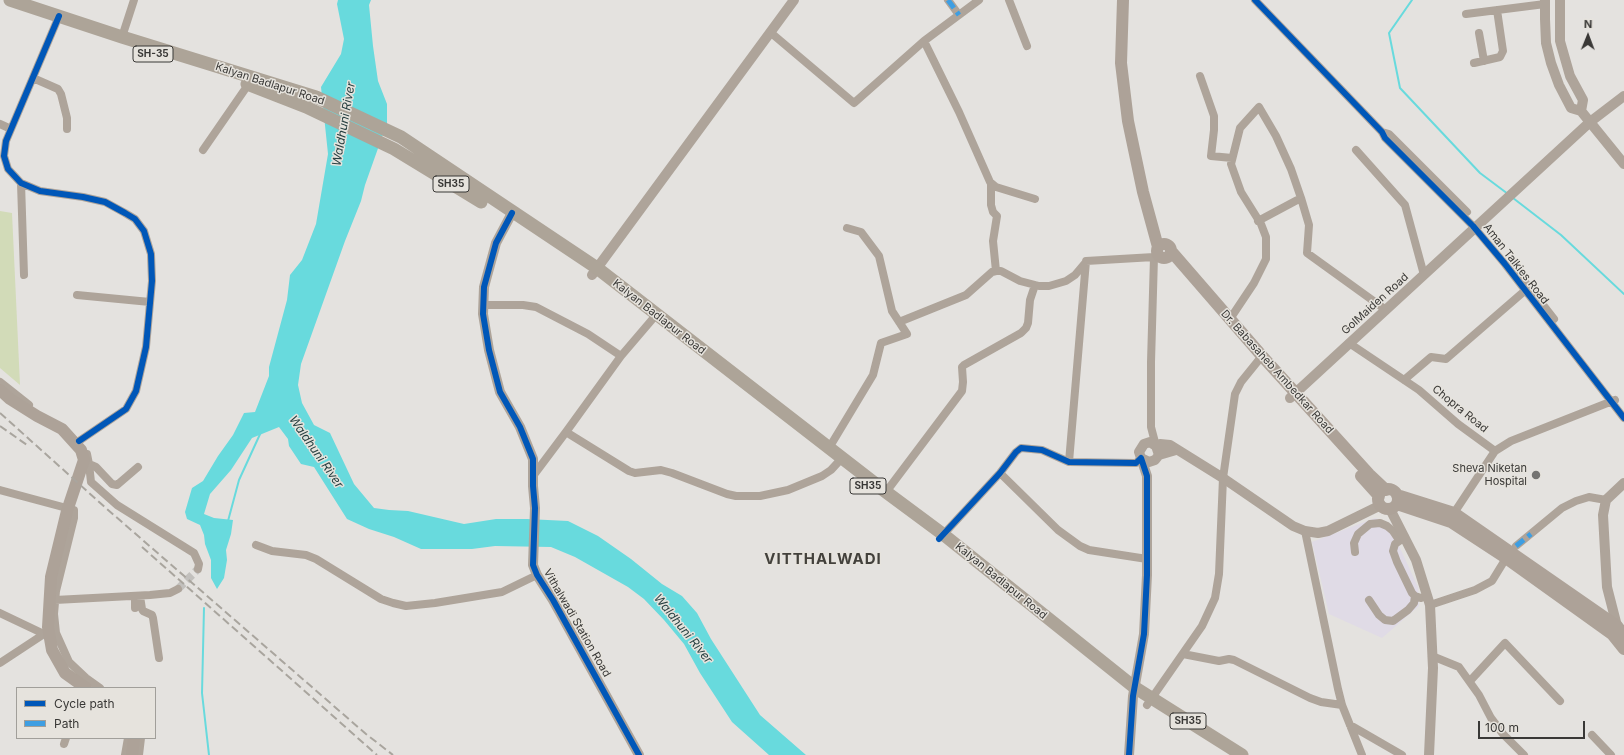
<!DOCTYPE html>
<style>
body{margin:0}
#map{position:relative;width:1624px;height:755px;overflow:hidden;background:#e4e2df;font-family:Inter,sans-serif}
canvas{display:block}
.legend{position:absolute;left:16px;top:687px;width:140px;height:52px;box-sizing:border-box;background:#e6e3dd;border:1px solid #a19f9a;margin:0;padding:5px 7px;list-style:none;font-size:12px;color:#393836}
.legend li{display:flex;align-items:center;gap:8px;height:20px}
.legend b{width:20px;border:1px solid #a19f9a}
.north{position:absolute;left:1568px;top:16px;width:40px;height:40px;-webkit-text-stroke:3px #e6e3dd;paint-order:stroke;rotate:1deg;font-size:11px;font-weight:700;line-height:16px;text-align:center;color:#393836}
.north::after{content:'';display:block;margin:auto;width:14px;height:18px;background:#393836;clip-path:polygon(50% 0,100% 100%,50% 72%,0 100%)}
.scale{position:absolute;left:1478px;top:721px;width:107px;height:18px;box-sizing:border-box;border:2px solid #393836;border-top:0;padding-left:5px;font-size:12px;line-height:14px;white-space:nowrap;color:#393836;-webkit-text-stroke:3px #e6e3dd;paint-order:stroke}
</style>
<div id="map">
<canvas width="1624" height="755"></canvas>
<ul class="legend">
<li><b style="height:5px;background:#0057b8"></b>Cycle path</li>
<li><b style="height:5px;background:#3e9ee2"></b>Path</li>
</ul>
<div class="north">N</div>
<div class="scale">100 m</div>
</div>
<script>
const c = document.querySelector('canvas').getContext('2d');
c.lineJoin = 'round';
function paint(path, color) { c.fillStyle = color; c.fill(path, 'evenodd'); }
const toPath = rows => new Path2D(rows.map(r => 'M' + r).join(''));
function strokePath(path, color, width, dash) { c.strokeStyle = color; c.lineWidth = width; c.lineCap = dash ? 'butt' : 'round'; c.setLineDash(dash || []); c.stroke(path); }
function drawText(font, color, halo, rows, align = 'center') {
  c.font = font + ' Inter,sans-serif'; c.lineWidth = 3; c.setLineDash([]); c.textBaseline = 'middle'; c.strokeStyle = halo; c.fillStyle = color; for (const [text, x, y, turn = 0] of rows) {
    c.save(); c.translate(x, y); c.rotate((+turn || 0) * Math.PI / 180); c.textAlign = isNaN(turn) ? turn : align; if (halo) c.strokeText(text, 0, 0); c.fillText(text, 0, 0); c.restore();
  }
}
const commercial = toPath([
 [1375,518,1388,522,1418,587,1419,606,1382,638,1329,614,1312,542]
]);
const green = toPath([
 [0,211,12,213,20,385,0,368]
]);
const water = toPath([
 [338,0,371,0,369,5,373,46,378,81,387,104,387,123,365,185,361,201,345,241,301,364,298,385,302,403,314,425,330,433,354,484,374,508,389,510,408,511,464,524,496,519,527,519,568,521,598,536,631,559,662,584,682,596,697,613,711,639,760,715,806,755,769,755,732,722,700,673,684,644,664,620,644,599,628,587,575,557,551,547,495,546,472,549,421,549,394,537,369,529,347,519,314,467,301,464,289,446,288,439,279,427,252,438,231,470,210,494,204,514,214,518,233,520,231,534,226,550,227,560,224,578,217,589,211,578,211,560,205,544,204,535,200,525,187,519,185,512,192,488,203,481,218,456,233,435,244,413,255,412,269,376,269,367,287,300,290,275,302,260,316,224,328,154,321,87,341,54,344,39,337,4]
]);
const stream = toPath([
 [1412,0,1389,33,1400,88,1480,173,1508,194],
 [1513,198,1561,235,1624,294],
 [228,521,239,480,261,432],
 [204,608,202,693,209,755]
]);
const minorTunnel = toPath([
 [178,589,198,569]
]);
const minor = toPath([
 [948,0,959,15],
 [1009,0,1027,46],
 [1255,0,1382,132,1385,138,1473,226,1505,264,1624,418],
 [1466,14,1545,4],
 [59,16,6,141,4,156,8,169,21,183,40,191,83,197,105,202,125,213,135,219,144,231,151,254,152,281,146,347,136,391,126,409,79,441],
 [770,32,854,103,924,41,979,0],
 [1479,33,1484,61],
 [122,37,134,0],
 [924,41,959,112,990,182,996,187,1035,199],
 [1474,63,1500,57,1503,51,1497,10],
 [1200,76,1214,116,1214,130,1211,156,1232,158],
 [33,78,58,89,61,94,67,118,67,129],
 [0,124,11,129],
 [1382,132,1389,134,1467,212],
 [203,150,250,82],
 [1356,150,1405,205,1424,275],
 [21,183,24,275],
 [991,184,991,205,993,212,997,216,993,241,996,271],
 [1258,221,1301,198],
 [1518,273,1554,319],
 [77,295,150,302],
 [483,305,523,305,536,307,588,334,621,356],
 [1230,319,1254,283,1266,259,1266,237,1261,224,1241,192,1231,164,1240,128,1259,107,1276,136,1291,169,1301,198,1309,225,1307,253,1386,310],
 [899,322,966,295,992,272,996,271,1001,271,1020,281,1039,286,1049,286,1066,281,1075,275,1086,262],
 [1349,343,1419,390,1458,424,1495,451],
 [1404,380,1431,357,1446,359,1528,288],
 [0,382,29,405],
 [566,432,629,471,635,473,661,470,672,473,727,494,736,496,760,496,788,490,822,476,831,470,842,458],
 [1156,446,1151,427,1151,362,1154,257,1158,256],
 [829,448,873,375,881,343,907,334,892,311,879,256,861,232,847,228],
 [87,454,89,464,91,482,117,505,194,553,199,564,198,569],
 [1069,462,1086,261,1154,257],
 [89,464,96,467,112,484,117,485,138,467],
 [1000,473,1058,530,1080,546,1089,550,1147,559],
 [533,476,566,432,621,356,656,315],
 [0,490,74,510,74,518,56,591,54,614,56,633,69,662,86,678,100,688],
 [886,492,962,391,963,382,962,367,964,365,1021,333,1026,328,1028,323,1030,300,1035,285],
 [1454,513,1495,451,1511,441,1615,400],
 [1305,531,1338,689,1342,705,1362,755],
 [941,537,1000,473,1016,452,1021,448,1042,450,1069,462,1136,463,1141,458],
 [1405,537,1395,544,1393,551,1397,562,1412,593,1415,596,1421,598,1427,596],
 [256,545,272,551,306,555,316,559,381,599,393,603,406,606,435,603,502,592,537,575],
 [1516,546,1562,508,1576,501,1589,497,1606,500],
 [1355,552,1354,543,1358,534,1370,524,1380,523,1387,526,1393,531,1399,540],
 [135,596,135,608],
 [140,596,142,609,143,611,152,615,153,618,159,658],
 [55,600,150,595,170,593,178,589],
 [1369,600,1379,615,1385,620,1393,621,1408,610,1414,603,1415,596],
 [1430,605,1475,590,1492,581,1508,555],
 [0,613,44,634],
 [1183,654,1219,661,1229,659,1234,660,1310,698,1321,702,1342,705],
 [1432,656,1459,667,1479,695,1491,718,1503,734,1524,755],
 [0,663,44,634,52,634],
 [1470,681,1505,643,1560,701],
 [1147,705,1202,626,1215,598,1219,574,1223,478,1235,394,1241,382,1262,356],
 [1350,725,1402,755],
 [1592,735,1611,755],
 [64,744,66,738],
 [125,755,128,738],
 [139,755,141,738]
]);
const tertiary = toPath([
 [1545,0,1545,19,1546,43,1551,63,1559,85,1571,108,1581,111,1624,164],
 [1560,0,1560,41,1570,76,1583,100,1581,111],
 [512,213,496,243,484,287,483,314,489,350,500,392,520,427,533,459,533,486,535,508,533,565,537,575,553,600,639,755],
 [592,275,794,0],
 [1290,398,1590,122,1624,96],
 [1156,446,1160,444,1170,445,1223,478,1293,526,1305,531,1318,533,1328,531,1381,505],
 [1159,455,1156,446,1150,442,1144,444,1139,452,1141,458,1149,462,1155,460,1159,455,1176,450],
 [1390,509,1416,560,1430,605,1433,668,1429,755],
 [1615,629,1617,626,1607,587,1603,515,1606,500,1624,483],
 [1129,755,1133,696,1144,634,1147,575,1147,476,1141,458]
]);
const secondary = toPath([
 [1123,0,1121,63,1128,121,1143,192,1158,247],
 '1157 251a7 7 0 1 1 14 0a7 7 0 1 1-14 0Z',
 [1171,251,1262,356,1369,474,1386,490],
 [0,390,10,399,37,416,62,429,81,450,84,460,67,511,51,577,48,627,52,650,65,673,86,688],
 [1361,476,1379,496],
 '1378 499a10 10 0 1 1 20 0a10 10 0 1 1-20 0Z',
 [1397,495,1454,513,1617,626,1624,635],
 [1397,504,1451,522,1506,558,1612,634,1624,649],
 [132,755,134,738]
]);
const primary = toPath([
 [10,0,122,37,316,97,401,137,597,268,886,492,944,535,1134,687,1242,755],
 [247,84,306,107,394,149,481,202]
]);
const rail = toPath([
 [0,413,107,509,366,734,393,755],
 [0,426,27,445],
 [142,547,377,755]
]);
const quiet = toPath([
 [948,0,959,15],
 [1516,546,1531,534]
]);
const cycleway = toPath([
 [1255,0,1382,132,1385,138,1473,226,1505,264,1624,418],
 [59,16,6,141,4,156,8,169,21,183,40,191,83,197,105,202,125,213,135,219,144,231,151,254,152,281,146,347,136,391,126,409,79,441],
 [512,213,496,243,484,287,483,314,489,350,500,392,520,427,533,459,533,486,535,508,533,565,537,575,553,600,639,755],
 [939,539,1000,473,1016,452,1021,448,1042,450,1069,462,1136,463,1141,458,1147,476,1147,575,1144,634,1133,696,1129,755]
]);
const markers = [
 [1536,475,5,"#757471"]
];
const shields = [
 [153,54,40],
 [451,184,36],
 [868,486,36],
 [1188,721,36]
];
const shieldNames = [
 ["SH-35",153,54],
 ["SH35",451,184],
 ["SH35",868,486],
 ["SH35",1188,721]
];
const streetNames = [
 ["Kalyan Badlapur Road",270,84,18],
 ["Aman Talkies Road",1516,264,52],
 ["GolMaiden Road",1375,304,-42],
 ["Kalyan Badlapur Road",659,317,38],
 ["Dr. Babasaheb Ambedkar Road",1277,372,48],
 ["Chopra Road",1460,409,39],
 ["Kalyan Badlapur Road",1001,581,39],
 ["Vithalwadi Station Road",577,623,60]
];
const poiNames = [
 ["Sheva Niketan",1527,469],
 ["Hospital",1527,482]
];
const waterNames = [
 ["Waldhuni River",344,124,-80],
 ["Waldhuni River",316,452,55],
 ["Waldhuni River",683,629,51]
];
const districtNames = [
 ["VITTHALWADI",823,559]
];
paint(commercial, '#e0dbe6');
paint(green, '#d2dbb8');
paint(water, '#68dadd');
strokePath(stream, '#68dadd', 2);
strokePath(minorTunnel, '#c2c0bd', 8, [8, 4]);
strokePath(minor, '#aea49a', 8);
strokePath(tertiary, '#aea49a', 10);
strokePath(secondary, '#ada298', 12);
strokePath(primary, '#ada498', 13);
strokePath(rail, '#a9a59e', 2, [8, 4]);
strokePath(quiet, '#3e9ee2', 5, [10, 5]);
strokePath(cycleway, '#0057b8', 6);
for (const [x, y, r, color] of markers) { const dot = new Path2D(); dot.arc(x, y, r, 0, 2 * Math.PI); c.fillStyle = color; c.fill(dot); strokePath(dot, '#e6e3dd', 1.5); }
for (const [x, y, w] of shields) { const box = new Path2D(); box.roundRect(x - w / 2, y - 8, w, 16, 3); c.fillStyle = '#e6e3dd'; c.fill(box); strokePath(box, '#393836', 1); }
drawText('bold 10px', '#393836', null, shieldNames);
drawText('11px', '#393836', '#e6e3dd', streetNames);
drawText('11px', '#393836', '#e6e3dd', poiNames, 'right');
drawText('italic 12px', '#284142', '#e6e3dd', waterNames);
c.letterSpacing = '1px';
drawText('bold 15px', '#43413c', '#e6e3dd', districtNames);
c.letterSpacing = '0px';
</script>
